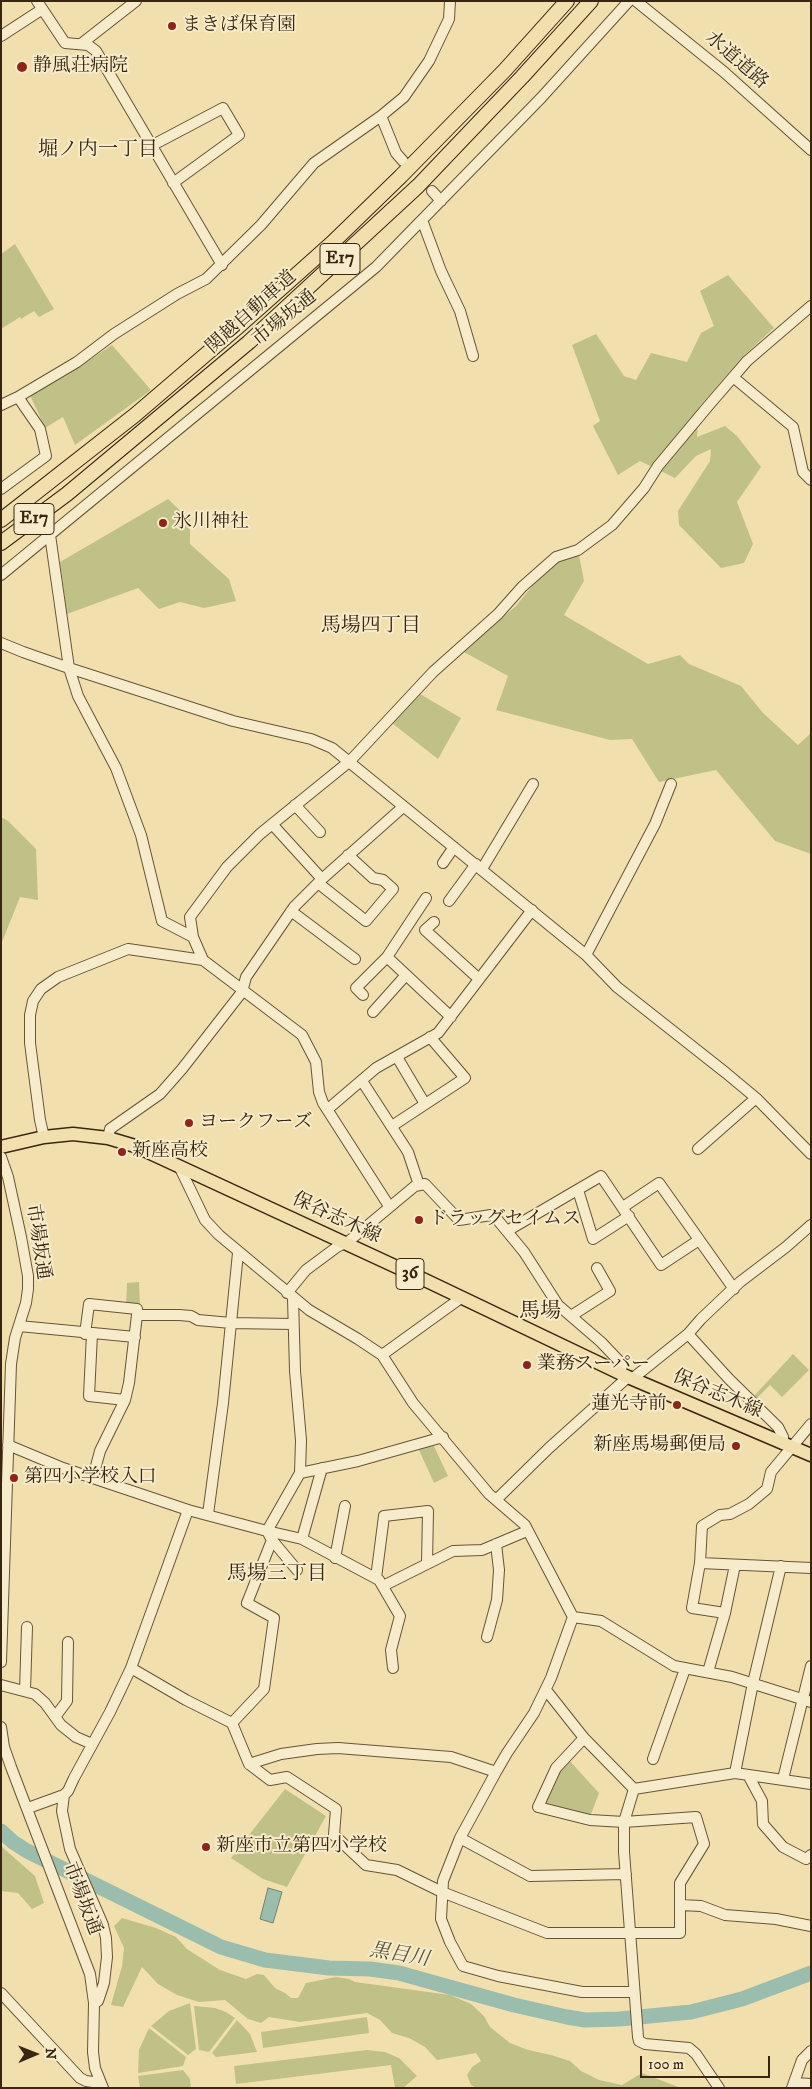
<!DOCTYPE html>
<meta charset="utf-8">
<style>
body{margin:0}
#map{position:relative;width:812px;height:2089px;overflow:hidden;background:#f1e0ae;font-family:"IM FELL DW Pica",serif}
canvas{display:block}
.frame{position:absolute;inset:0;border:2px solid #392611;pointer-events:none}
.north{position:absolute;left:10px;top:2029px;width:50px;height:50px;-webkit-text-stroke:4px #f6ebca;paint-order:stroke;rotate:89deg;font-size:14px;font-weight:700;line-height:20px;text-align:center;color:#392611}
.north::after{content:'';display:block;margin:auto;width:18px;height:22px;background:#392611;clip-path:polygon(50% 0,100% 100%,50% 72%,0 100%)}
.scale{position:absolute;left:640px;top:2056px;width:130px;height:22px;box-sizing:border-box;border:2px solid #392611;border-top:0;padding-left:6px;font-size:15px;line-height:18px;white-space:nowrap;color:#392611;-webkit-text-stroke:4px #f6ebca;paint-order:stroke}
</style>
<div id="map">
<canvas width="812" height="2089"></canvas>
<div class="frame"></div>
<div class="north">N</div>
<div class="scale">100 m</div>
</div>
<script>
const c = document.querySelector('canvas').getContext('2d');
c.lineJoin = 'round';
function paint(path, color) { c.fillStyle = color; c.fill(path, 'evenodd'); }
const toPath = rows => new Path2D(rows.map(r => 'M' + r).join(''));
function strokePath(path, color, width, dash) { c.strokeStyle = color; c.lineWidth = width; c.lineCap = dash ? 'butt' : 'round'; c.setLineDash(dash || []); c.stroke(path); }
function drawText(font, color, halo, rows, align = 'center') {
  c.font = font + ' "IM FELL DW Pica","Noto Serif JP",serif'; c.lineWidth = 4; c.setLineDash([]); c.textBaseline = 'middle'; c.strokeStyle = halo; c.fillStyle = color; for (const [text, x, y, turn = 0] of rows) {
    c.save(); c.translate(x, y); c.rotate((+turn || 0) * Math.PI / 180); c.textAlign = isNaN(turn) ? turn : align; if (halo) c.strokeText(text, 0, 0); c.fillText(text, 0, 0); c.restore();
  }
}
const green = toPath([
 [15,244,54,309,39,317,34,311,21,319,20,317,1,329,1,254],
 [728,275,774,328,741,358,699,407,697,437,725,426,737,436,761,467,737,502,753,544,744,563,721,568,679,525,678,511,710,461,711,449,696,456,675,478,640,461,618,475,593,426,600,421,572,345,596,334,624,376,636,380,651,353,687,362,701,333,714,326,700,291],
 [112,345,151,390,75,445,63,417,45,428,30,395,67,375],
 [168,499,190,520,190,544,229,579,236,601,204,608,180,602,159,609,138,588,67,614,60,562],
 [578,550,584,581,564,615,648,664,680,655,689,664,741,686,763,713,798,745,811,733,811,854,775,841,716,770,659,782,632,739,610,740,496,710,508,676,462,651,515,607,556,557],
 [415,691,461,718,438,759,388,720],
 [1,817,8,821,36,849,38,900,20,897,2,942],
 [139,1282,140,1307,126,1305,127,1283],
 [793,1354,809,1370,782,1397,770,1385,755,1400,753,1397],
 [432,1442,448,1476,434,1483,418,1448],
 [568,1759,599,1793,590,1817,541,1806,558,1770],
 [285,1789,326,1816,287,1887,263,1879,231,1858],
 [1,1846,35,1876,44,1903,32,1909,18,1893,1,1891],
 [122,1918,156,1928,176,1937,187,1949,220,1970,246,1979,257,1974,264,1975,275,1988,285,1993,291,1998,298,1998,306,1983,336,1977,349,1979,355,1982,450,1995,471,2004,484,2016,490,2027,510,2043,528,2050,551,2055,570,2061,581,2071,599,2080,622,2085,642,2073,681,2088,476,2088,471,2085,467,2075,472,2067,481,2061,476,2053,437,2060,425,2047,409,2038,392,2033,380,2020,367,2013,300,2022,269,2017,261,2023,248,2019,225,2000,199,2002,177,1995,158,1984,142,1967,123,2007,111,2005,122,1966,124,1948,114,1926],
 [190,2003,196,2049,188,2055,151,2026,169,2011],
 [194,2006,215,2008,226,2012,235,2018,209,2052,199,2050],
 [367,2017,369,2033,263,2048,261,2032],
 [237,2020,250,2034,257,2052,216,2057,212,2053],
 [149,2028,186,2057,183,2066,138,2073,139,2050],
 [367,2050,385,2052,399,2058,417,2076,403,2088,395,2088,391,2065,236,2084,234,2066],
 [183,2070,190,2079,191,2088,140,2088,138,2076]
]);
const water = toPath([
 [268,1888,282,1892,273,1923,260,1919,268,1888]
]);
const river = toPath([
 [1,1831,13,1842,27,1851,221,1947,265,1960,329,1968,370,1969,399,1973,514,2005,567,2017,585,2020,619,2019,691,2012,742,1999,811,1973]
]);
const minor = toPath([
 [37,1,65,43,88,45,96,51,222,265],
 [636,1,724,72,811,150],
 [1,36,41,10],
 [81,44,136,1],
 [151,146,223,108,239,135,173,183],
 [403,161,396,153,381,116,404,97,429,61,449,19,450,1],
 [432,191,441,201],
 [422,220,441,271,460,311,473,356],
 [733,377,793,427,803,472,811,480],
 [1,405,18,397],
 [1,489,46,456,40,429,18,397,77,362,114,334,177,294,206,279,261,225,314,163,381,116],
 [50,535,69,668,78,696,116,768,141,835,162,921,193,937],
 [1,575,376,267,541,98,629,1],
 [1,643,23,652,69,668,233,721,311,739,332,748,586,955,617,987,726,1073,756,1098,811,1154],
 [295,805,320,832],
 [272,824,322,879],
 [443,863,454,847],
 [482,869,533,784],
 [318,883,366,921,393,889,383,880,373,878,348,855],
 [449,901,476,864],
 [291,911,355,959],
 [434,922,425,930,479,979],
 [586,955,655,824,671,784],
 [387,957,451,1017],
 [363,995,356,988,387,957,426,898],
 [373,1012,406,975],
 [397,1057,425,1104],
 [362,1081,408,1152,419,1185],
 [328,1109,376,1068,438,1033,532,910],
 [392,1126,465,1078,430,1037],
 [44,1137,40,1120,30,1043,30,1015,33,1001,41,989,58,977,128,949,203,960],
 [108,1138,110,1129,160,1094,182,1069,242,992,246,977,294,907,322,879,403,807],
 [698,1149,756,1098],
 [1,1157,8,1177,21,1237,28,1276,28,1289,26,1303,15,1338,11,1364,1,1662],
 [578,1190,593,1239,629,1216],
 [389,1206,323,1103,319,1092,316,1062,302,1035,203,960,193,937,190,917,227,867,260,834,350,761,433,672,498,614,522,587,556,557,578,550,612,525,644,488,658,466,709,405,747,361,811,306],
 [623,1207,659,1183,734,1289],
 [507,1231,601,1176,661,1265,699,1240],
 [287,1293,306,1270,337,1247,349,1241,415,1186,425,1184,459,1220,491,1215,496,1218,524,1252,558,1305,601,1342,620,1362,622,1366,620,1373],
 [571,1316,610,1291,597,1268],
 [19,1326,135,1337],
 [85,1334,89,1304,137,1309,137,1315,179,1315,191,1316,198,1320,231,1323,293,1324],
 [92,1334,89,1396,125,1400],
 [688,1334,729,1379,778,1427,783,1437,783,1444],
 [382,1355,461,1298],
 [632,1379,688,1334,701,1319,740,1282,786,1247,811,1225],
 [8,1445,63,1468,188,1510,267,1531,300,1473,301,1440,295,1371,293,1298],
 [300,1473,358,1461,443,1437],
 [93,1477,100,1451,125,1400,129,1383,137,1315],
 [496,1500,549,1448,628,1377],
 [208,1514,223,1403,238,1253],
 [267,1531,302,1539,379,1580,400,1616,391,1650,393,1668],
 [302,1539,322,1468],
 [272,1540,297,1570],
 [335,1558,345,1506],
 [700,1563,811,1568],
 [376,1578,384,1516,428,1511,427,1564],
 [383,1586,453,1551,482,1550,527,1531],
 [725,1613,692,1608,700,1563,702,1526,720,1515,730,1514,749,1504,767,1489,771,1472,811,1424],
 [573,1617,601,1621,674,1666,732,1677,811,1702],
 [487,1637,497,1600,499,1570,496,1544],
 [131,1668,186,1700,232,1723,249,1764,281,1754,317,1749,338,1748,451,1757,496,1772,507,1753,534,1713,551,1678,573,1617,525,1525,489,1494,413,1403,382,1355,358,1339,309,1310,219,1235,205,1220,179,1166],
 [708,1672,725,1613,735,1565],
 [1,1685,35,1694,45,1703,61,1725,76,1737,92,1744],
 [546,1690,584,1738,634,1789],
 [25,1691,27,1627],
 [55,1717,67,1701,68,1642],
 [232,1723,264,1689,274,1618,247,1603,272,1540,267,1531],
 [1,1727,4,1747,11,1767,90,1974,94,2003,93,2052,95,2068,103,2088],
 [584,1738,556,1768,538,1807,590,1820,624,1822,696,1817,704,1844,680,1883,680,1905],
 [653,1759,685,1669],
 [249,1764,270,1780,287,1777,336,1809,334,1835,366,1865,397,1870,442,1892,547,1933,680,1933,680,1905,701,1906,725,1915,776,1919,811,1926],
 [496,1772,460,1838,443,1881,441,1919,450,1942,463,1966,498,1976,582,1992,634,1992],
 [735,1773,753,1683,781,1566],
 [748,1775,762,1801,763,1824,783,1847,806,1859,811,1855],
 [783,1779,811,1666],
 [634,1789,624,1822,624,1852,638,2037,639,2041,645,2044,689,2048,696,2054,719,2088],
 [634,1789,735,1773,811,1784],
 [64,1795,62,1811,70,1849,103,1925,106,1938,107,1957,104,1983,98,2001,94,2003],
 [28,1808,64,1795,68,1791,74,1778,110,1712,131,1668,188,1510],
 [460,1838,530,1876,626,1874],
 [1,1993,80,2078,86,2081,100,2083],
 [794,2083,811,2084],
 [792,2088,802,2060,811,2051]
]);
const major = toPath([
 [1,1147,44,1137,73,1134,108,1138,135,1146,427,1281,628,1377,811,1455]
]);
const highway = toPath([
 [1,520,135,415,239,326,332,243,401,176,505,70,567,1],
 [1,543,67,494,249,342,418,186,522,77,591,1]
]);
const markers = [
 [172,26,5,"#8f2418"],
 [22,67,6,"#8f2418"],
 [163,523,5,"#8f2418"],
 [189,1123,5,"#8f2418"],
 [122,1152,5,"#8f2418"],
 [419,1220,5,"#8f2418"],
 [527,1365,5,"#8f2418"],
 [677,1405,5,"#8f2418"],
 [736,1446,5,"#8f2418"],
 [14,1478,5,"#8f2418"],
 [206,1847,5,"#8f2418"]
];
const shields = [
 [340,259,40],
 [34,519,40],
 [410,1274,28]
];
const shieldNames = [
 ["E17",340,259],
 ["E17",34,519],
 ["36",410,1274]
];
const poiNames = [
 ["まきば保育園",182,26],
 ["静風荘病院",33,67],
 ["氷川神社",173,523],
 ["ヨークフーズ",199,1123],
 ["新座高校",132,1152],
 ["ドラッグセイムス",429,1220],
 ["業務スーパー",537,1365],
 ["蓮光寺前",667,1405,"right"],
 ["新座馬場郵便局",726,1446,"right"],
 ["第四小学校入口",24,1478],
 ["新座市立第四小学校",216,1847]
];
const streetNames = [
 ["水道道路",736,61,41],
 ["関越自動車道",252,313,-42],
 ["市場坂通",285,319,-39],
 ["保谷志木線",336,1219,25],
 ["市場坂通",37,1242,81],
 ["保谷志木線",717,1395,23],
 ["市場坂通",81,1899,69]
];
const neighbourhoodNames = [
 ["堀ノ内一丁目",98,151],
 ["馬場四丁目",371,627],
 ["馬場三丁目",277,1575]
];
const waterNames = [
 ["黒目川",399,1956,10]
];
const quarterNames = [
 ["馬場",540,1313]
];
paint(green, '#c0c186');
paint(water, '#9bbdae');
strokePath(water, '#74816f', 1);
strokePath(river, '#9bbdae', 15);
strokePath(minor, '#675438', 12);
strokePath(major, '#392611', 15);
strokePath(highway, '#392611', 16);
strokePath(minor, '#f6ebca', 10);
strokePath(major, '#f1e0ae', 12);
strokePath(highway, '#f1e0ae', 14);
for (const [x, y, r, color] of markers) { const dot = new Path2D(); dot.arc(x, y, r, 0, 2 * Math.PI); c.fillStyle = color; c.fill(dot); strokePath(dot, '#f6ebca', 2); }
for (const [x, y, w] of shields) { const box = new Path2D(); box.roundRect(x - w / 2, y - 15.5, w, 31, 4); c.fillStyle = '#f6ebca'; c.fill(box); strokePath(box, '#392611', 1); }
drawText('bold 18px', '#392611', null, shieldNames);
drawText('19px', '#392611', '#f6ebca', poiNames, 'left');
drawText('19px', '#392611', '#f6ebca', streetNames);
drawText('20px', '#392611', '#f6ebca', neighbourhoodNames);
drawText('italic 20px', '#565340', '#f6ebca', waterNames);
drawText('21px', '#392611', '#f6ebca', quarterNames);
</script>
